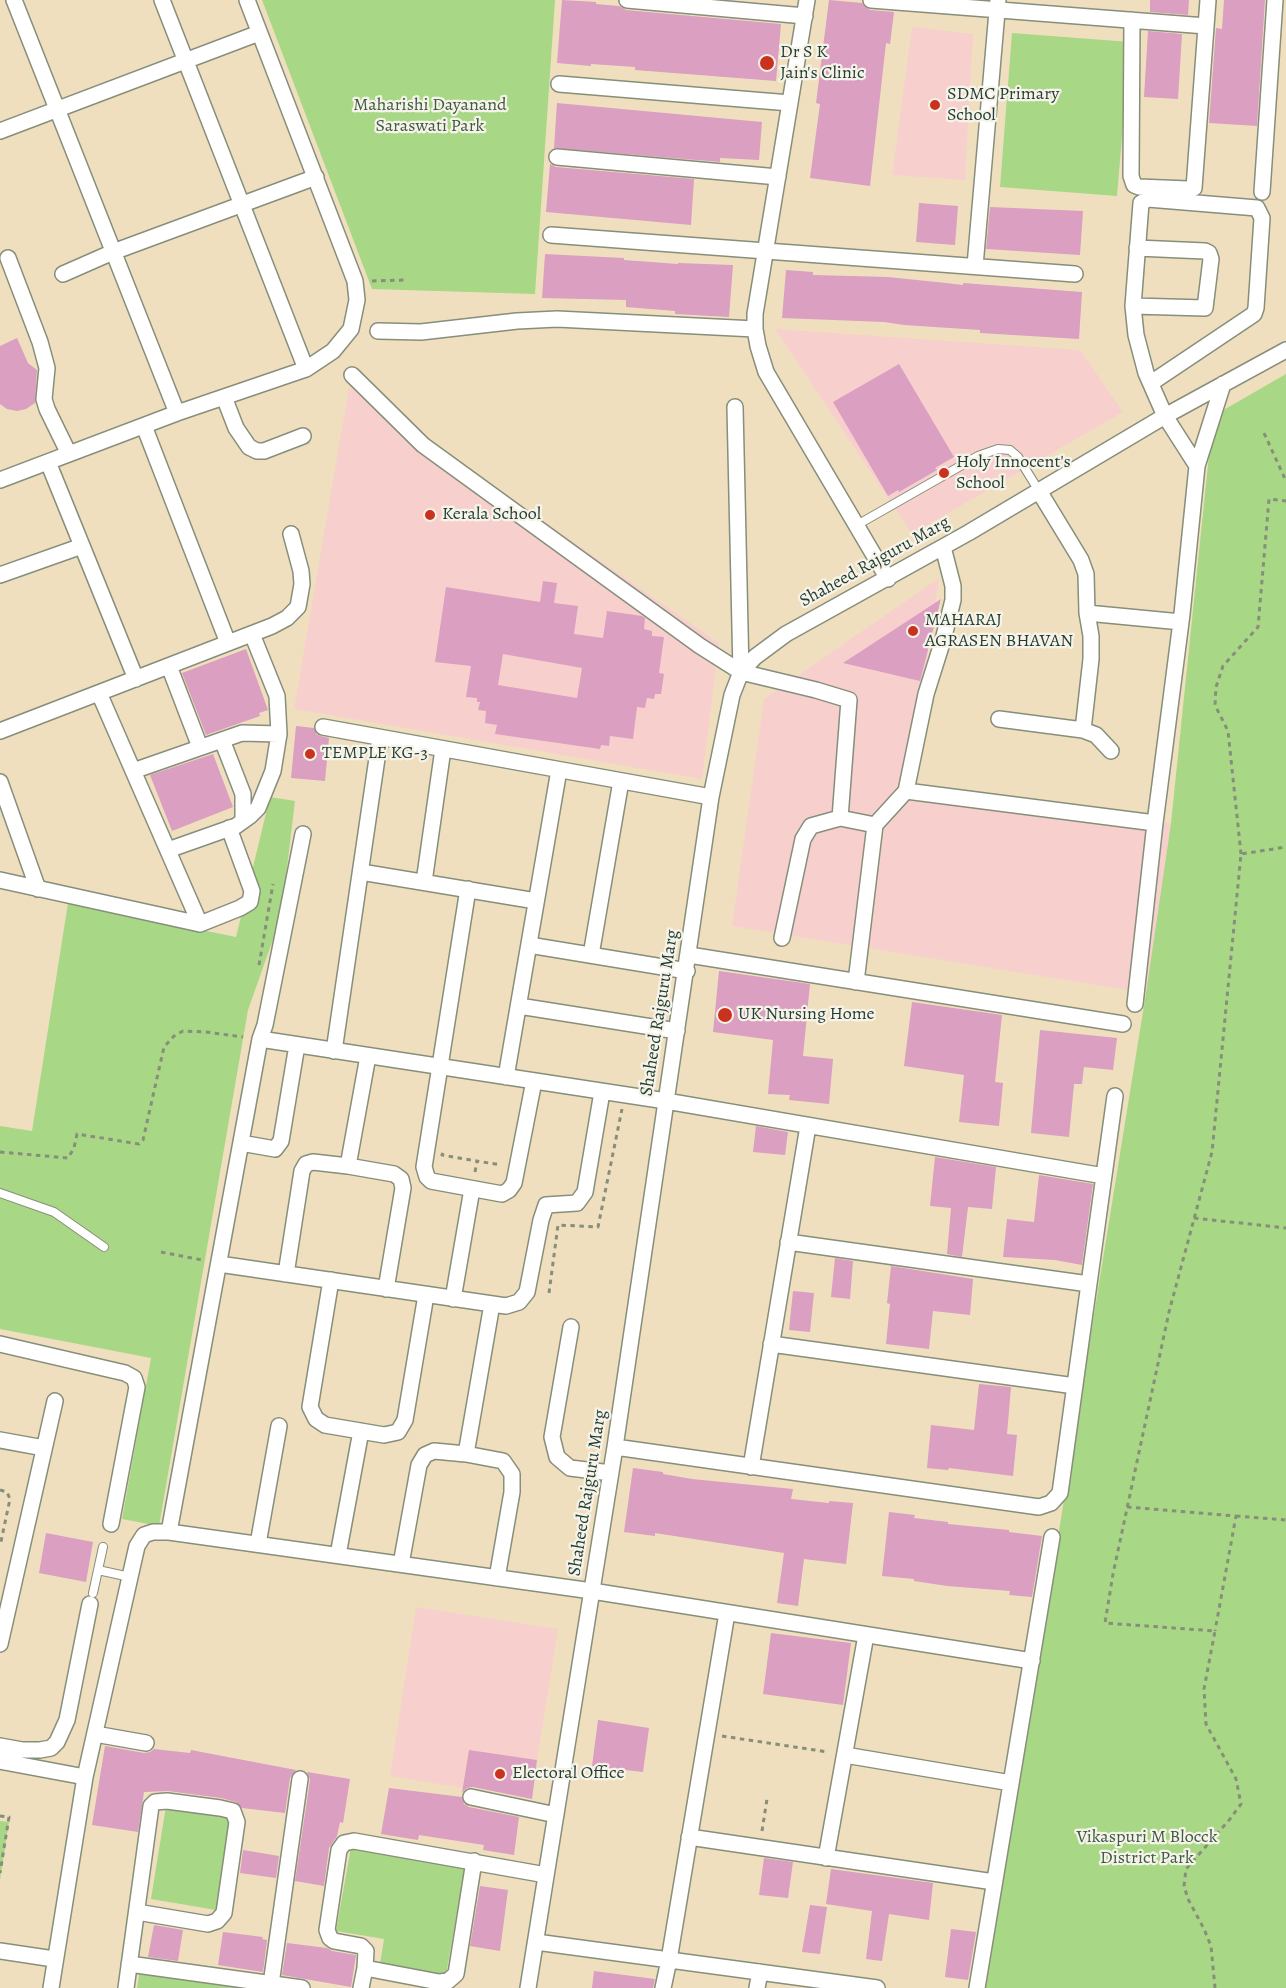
<!DOCTYPE html>
<style>
body{margin:0}
canvas{display:block;background:#efdfbf}
</style>
<canvas width="1286" height="1988"></canvas>
<script>
const c = document.querySelector('canvas').getContext('2d');
c.lineJoin = 'round';
function paint(path, color) { c.fillStyle = color; c.fill(path, 'evenodd'); }
const toPath = rows => new Path2D(rows.map(r => 'M' + r).join(''));
function strokePath(path, color, width, dash) { c.strokeStyle = color; c.lineWidth = width; c.lineCap = dash ? 'butt' : 'round'; c.setLineDash(dash || []); c.stroke(path); }
function drawText(font, color, halo, rows, align = 'center') {
  c.font = font + ' Alegreya,serif'; c.lineWidth = 4.5; c.setLineDash([]); c.textBaseline = 'middle'; c.strokeStyle = halo; c.fillStyle = color; for (const [text, x, y, turn = 0] of rows) {
    c.save(); c.translate(x, y); c.rotate((+turn || 0) * Math.PI / 180); c.textAlign = isNaN(turn) ? turn : align; if (halo) c.strokeText(text, 0, 0); c.fillText(text, 0, 0); c.restore();
  }
}
const built = toPath([
 [912,27,973,34,965,180,892,175],
 [775,329,1080,350,1123,412,912,534],
 [349,387,719,643,702,779,294,709],
 [939,578,907,789,1171,823,1146,993,732,926,764,699],
 [416,1607,558,1629,537,1760,469,1750,463,1788,390,1776]
]);
const green = toPath([
 [262,0,555,0,535,294,372,289],
 [1012,33,1130,42,1117,196,1000,187],
 [1286,374,1286,1988,985,1988,1146,993,1171,823,1213,416],
 [270,797,295,801,281,917,248,1010,159,1526,122,1519,151,1358,0,1329,0,1126,32,1131,68,903,236,937],
 [166,1806,232,1817,216,1910,151,1899],
 [0,1821,9,1822,0,1880],
 [351,1847,465,1866,446,1975,380,1964,384,1939,336,1931],
 [140,1970,253,1988,137,1988]
]);
const building = toPath([
 [562,0,596,2,596,4,619,6,626,10,781,24,776,81,635,70,635,67,591,64,591,66,557,63],
 [829,0,862,3,870,10,894,12,890,44,886,43,870,186,810,178,820,104,816,103],
 [1150,0,1189,0,1188,15,1150,12],
 [1224,0,1265,0,1257,126,1209,123,1216,28,1222,29],
 [1148,31,1182,34,1178,99,1144,97],
 [557,103,762,122,759,160,720,158,720,162,554,148],
 [550,164,556,167,694,179,691,225,546,212],
 [919,203,958,206,955,245,916,242],
 [990,207,1083,211,1080,255,986,249],
 [545,254,624,258,624,260,678,264,678,263,733,265,729,317,675,314,675,311,626,307,626,300,542,298],
 [786,270,813,272,813,275,888,277,946,283,963,285,963,283,1082,292,1079,339,980,333,980,330,904,325,884,322,782,318],
 [17,338,28,363,37,370,35,403,26,409,17,411,7,409,0,404,0,346],
 [899,364,954,457,935,468,937,470,899,492,898,490,888,496,833,402],
 [543,581,557,583,554,603,578,606,574,634,603,638,607,611,642,616,645,618,644,629,652,631,652,636,664,637,659,673,664,674,661,694,655,694,654,699,647,698,645,708,637,707,633,739,610,736,609,746,601,745,600,749,495,734,497,725,485,723,486,711,478,710,480,702,477,702,477,698,466,697,471,666,435,662,446,587,540,602],
 [503,654,582,668,577,698,498,685],
 [941,599,920,681,843,663],
 [246,649,268,710,259,713,260,716,206,735,182,673],
 [296,726,314,728,317,735,329,738,325,781,291,778],
 [213,754,233,807,172,831,150,775],
 [719,971,810,984,803,1056,833,1059,829,1104,789,1100,790,1095,768,1094,773,1040,713,1032],
 [912,1002,1002,1015,995,1082,1003,1083,999,1126,959,1122,964,1075,904,1066],
 [1040,1030,1117,1038,1113,1070,1084,1067,1082,1084,1074,1084,1069,1137,1031,1133],
 [756,1126,788,1132,785,1155,753,1152],
 [935,1157,996,1167,992,1209,968,1207,962,1257,947,1254,951,1208,930,1206],
 [1039,1175,1093,1184,1082,1265,1055,1260,1003,1257,1007,1219,1034,1222],
 [835,1258,853,1261,850,1299,831,1297],
 [891,1266,973,1279,970,1315,933,1311,929,1349,886,1344,890,1304,887,1303],
 [793,1291,814,1293,810,1332,789,1330],
 [979,1384,1011,1387,1007,1434,1017,1435,1013,1476,949,1468,948,1470,927,1468,931,1425,974,1430],
 [633,1468,663,1472,663,1474,692,1479,793,1489,791,1499,829,1503,829,1501,853,1503,846,1564,804,1559,798,1606,777,1603,784,1553,655,1533,655,1536,624,1532],
 [889,1512,915,1515,914,1518,948,1522,948,1524,1009,1530,1009,1532,1042,1536,1032,1597,1009,1595,1010,1591,947,1586,914,1581,914,1579,882,1576],
 [46,1533,93,1542,86,1582,39,1573],
 [771,1633,851,1643,843,1705,763,1694],
 [598,1720,649,1728,643,1772,592,1766],
 [105,1746,144,1753,150,1752,154,1749,190,1753,191,1750,296,1770,290,1778,285,1813,242,1808,236,1802,221,1798,168,1791,144,1792,138,1832,92,1825],
 [469,1750,537,1760,532,1799,473,1787,467,1788,462,1793],
 [307,1772,350,1779,343,1823,340,1822,337,1836,329,1848,324,1886,295,1881,310,1780],
 [389,1788,462,1797,464,1804,469,1807,519,1817,514,1855,483,1850,484,1845,419,1835,418,1840,381,1834],
 [243,1850,279,1856,276,1878,240,1873],
 [764,1858,793,1862,788,1898,759,1895],
 [831,1869,933,1883,929,1920,889,1914,882,1961,866,1959,872,1911,826,1904],
 [480,1886,508,1890,500,1951,470,1946],
 [810,1905,827,1907,820,1954,802,1952],
 [154,1925,183,1930,178,1961,148,1957],
 [951,1929,976,1932,968,1980,945,1977],
 [223,1932,263,1937,262,1939,267,1940,263,1972,218,1965],
 [287,1943,327,1948,332,1951,356,1955,351,1987,282,1975],
 [594,1971,655,1979,653,1988,592,1988]
]);
const path = toPath([
 [372,281,404,280],
 [1264,433,1286,481],
 [1241,854,1228,731,1215,705,1216,687,1223,666,1258,627,1269,499,1286,501],
 [259,965,273,884],
 [0,1152,68,1158,74,1148,77,1134,139,1144,143,1140,164,1047,174,1036,183,1031,206,1032,243,1037],
 [443,1153,442,1155,477,1161],
 [475,1172,477,1161,501,1165],
 [1194,1218,1286,1228],
 [161,1252,202,1260],
 [549,1293,558,1225,598,1227,622,1109],
 [0,1490,7,1492,10,1499,0,1546],
 [1127,1507,1236,1516,1215,1631],
 [1236,1516,1286,1520],
 [722,1736,828,1752],
 [0,1816,9,1817,0,1873],
 [762,1831,767,1799],
 [1215,1988,1211,1946,1204,1929,1188,1899,1184,1886,1186,1869,1230,1819,1241,1804,1236,1779,1206,1724,1204,1689,1215,1631,1105,1623,1113,1574,1169,1312,1212,1152,1241,854,1286,847]
]);
const lane = toPath([
 [857,525,978,456,998,449,1010,450,1018,457,1039,491],
 [0,1193,54,1212,104,1247],
 [98,1570,130,1577],
 [93,1593,103,1547]
]);
const street = toPath([
 [14,0,177,413],
 [162,0,306,369],
 [627,0,805,16],
 [807,0,755,314,755,329,758,346,766,372,888,579],
 [871,0,1206,26],
 [1132,20,1131,176,1134,185,1139,187,1188,189,1194,188,1208,0],
 [559,84,790,103],
 [0,131,259,33],
 [557,157,778,177],
 [1262,192,1275,0],
 [551,235,1075,274],
 [8,258,40,342,47,368,44,399,47,409,69,454],
 [975,266,998,0],
 [63,274,113,252,316,177],
 [1133,306,1205,308,1211,259,1209,253,1205,251,1137,248],
 [378,331,421,332,517,321,557,319,755,329],
 [352,375,423,445,700,646,741,672,816,690,849,700,840,818,875,825],
 [1151,383,1254,314,1256,308,1262,218,1257,208,1148,199,1141,203,1133,306,1136,335,1146,373,1165,416,1197,466],
 [224,397,236,428,249,447,257,451,264,451,303,436],
 [735,407,741,672],
 [144,426,228,643],
 [48,462,136,679],
 [0,480,177,413,306,369,333,351,351,329,357,300,355,281,247,0],
 [1039,491,1081,560,1086,574,1087,613,1181,622],
 [0,575,82,546],
 [169,666,200,747],
 [99,693,200,924],
 [999,719,1083,730,1091,659,1091,636,1087,613],
 [323,727,711,797],
 [1083,730,1096,735,1111,751],
 [0,731,272,626,287,618,298,607,302,584,301,571,291,534],
 [222,740,243,794,243,821],
 [133,771,242,733,279,734],
 [0,782,38,889],
 [906,791,1155,823],
 [168,850,236,826,250,816,258,808,273,771,279,734,277,696,252,634],
 [361,872,536,901],
 [0,880,200,924,240,908,250,902,252,891,229,828],
 [424,882,443,749],
 [468,889,424,1167,427,1177,431,1181,502,1194,509,1190,514,1183,534,1081],
 [782,938,803,839,811,826,840,818],
 [529,945,687,971],
 [591,955,621,781],
 [689,955,1123,1024],
 [856,982,875,825,906,791,926,694,943,640,953,600,953,586,943,547],
 [1135,1004,1155,823,1182,614,1197,466,1223,384],
 [519,1006,677,1031],
 [260,1039,666,1101,1104,1176],
 [334,1051,380,738],
 [506,1077,559,770],
 [241,1143,275,1149,281,1141,297,1045],
 [348,1166,368,1056],
 [788,1242,1089,1284],
 [219,1264,506,1306,519,1302,527,1292,541,1220,546,1205,577,1203,585,1192,602,1092],
 [286,1274,302,1171,306,1164,313,1162,348,1166,394,1174,401,1179,403,1188,386,1289],
 [331,1280,310,1407,316,1419,325,1425,384,1435,398,1432,405,1420,426,1295],
 [453,1299,472,1189],
 [492,1304,466,1454,503,1461,512,1474,512,1492,497,1578],
 [571,1327,552,1437,557,1457,570,1468,611,1473],
 [0,1344,125,1373,134,1378,137,1387,111,1524],
 [771,1344,1075,1386],
 [0,1440,44,1448],
 [615,1447,1039,1507,1051,1503,1060,1493,1115,1096],
 [751,1467,808,1126],
 [169,1532,260,1039,265,1025,303,834],
 [258,1544,279,1426],
 [338,1555,361,1431],
 [401,1564,419,1465,425,1455,434,1451,466,1454],
 [0,1644,55,1401],
 [95,1734,146,1743],
 [0,1746,22,1750,40,1750,51,1748,57,1742,67,1720,90,1604],
 [845,1755,1011,1783],
 [0,1761,85,1777],
 [471,1797,556,1815],
 [689,1837,994,1882],
 [826,1858,866,1635],
 [536,1942,877,1988],
 [0,1951,54,1959],
 [129,1964,302,1988],
 [365,1968,366,1951,361,1946,334,1941,330,1938,327,1930,339,1850,344,1843,354,1841,546,1875],
 [271,1984,300,1779],
 [51,1988,85,1777,130,1577,137,1546,144,1535,153,1532,169,1532,592,1591,1032,1661],
 [126,1988,151,1806,155,1802,167,1801,220,1808,233,1811,237,1822,224,1913,217,1921,208,1924,137,1912],
 [361,1988,365,1968,439,1982,448,1981,456,1974,474,1861],
 [528,1988,615,1447,711,797,732,695,741,672,755,657,786,634,968,533,1165,416,1286,350],
 [663,1988,669,1960,727,1613],
 [757,1988,760,1972],
 [977,1988,1052,1537]
]);
const markers = [
 [767,63,8,"#c8321e"],
 [935,105,6,"#c8321e"],
 [944,473,6,"#c8321e"],
 [430,515,6,"#c8321e"],
 [913,631,6,"#c8321e"],
 [310,754,6,"#c8321e"],
 [725,1015,8,"#c8321e"],
 [500,1774,6,"#c8321e"]
];
const poiNames = [
 ["Dr S K",780,53],
 ["Jain's Clinic",780,74],
 ["SDMC Primary",947,95],
 ["School",947,116],
 ["Holy Innocent's",956,463],
 ["School",956,484],
 ["Kerala School",442,515],
 ["MAHARAJ",925,621],
 ["AGRASEN BHAVAN",925,642],
 ["TEMPLE KG-3",322,754],
 ["UK Nursing Home",738,1015],
 ["Electoral Office",512,1774]
];
const parkNames = [
 ["Maharishi Dayanand",430,106],
 ["Saraswati Park",430,127],
 ["Vikaspuri M Blocck",1147,1838],
 ["District Park",1147,1859]
];
const streetNames = [
 ["Shaheed Rajguru Marg",875,562,-29],
 ["Shaheed Rajguru Marg",660,1013,-81],
 ["Shaheed Rajguru Marg",588,1493,-81]
];
paint(built, '#f7d0ce');
paint(green, '#a8d886');
paint(building, '#da9fc1');
strokePath(lane, '#878e7a', 10);
strokePath(street, '#878e7a', 18);
strokePath(path, '#878e7a', 3, [4.5, 4.5]);
strokePath(lane, '#fff', 8);
strokePath(street, '#fff', 15);
for (const [x, y, r, color] of markers) { const dot = new Path2D(); dot.arc(x, y, r, 0, 2 * Math.PI); c.fillStyle = color; c.fill(dot); strokePath(dot, '#f7f3e8', 2); }
drawText('18px', '#1f3d34', '#f7f3e8', poiNames, 'left');
drawText('18px', '#3a5c44', '#f7f3e8', parkNames);
drawText('18px', '#1f3d34', '#f7f3e8', streetNames);
</script>
